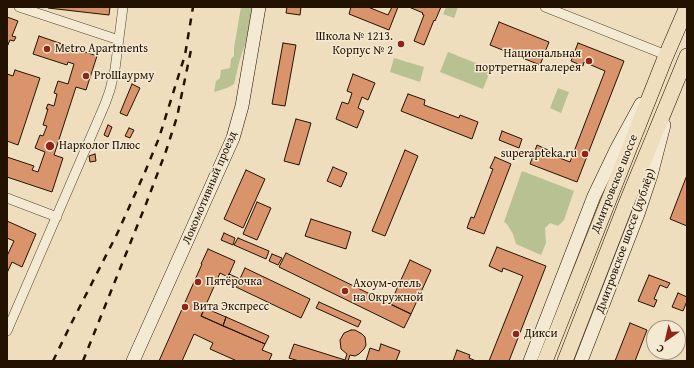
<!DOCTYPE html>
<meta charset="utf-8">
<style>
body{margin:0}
#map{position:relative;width:694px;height:368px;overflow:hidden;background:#eedebd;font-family:"Gentium Book Plus",serif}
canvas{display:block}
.frame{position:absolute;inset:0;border:8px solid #241200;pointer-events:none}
.north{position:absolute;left:646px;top:320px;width:40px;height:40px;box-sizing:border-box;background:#f4ead4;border:1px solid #a1947f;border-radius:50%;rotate:214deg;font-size:11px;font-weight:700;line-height:16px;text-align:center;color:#241200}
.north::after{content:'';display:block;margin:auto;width:14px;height:18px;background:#8f2418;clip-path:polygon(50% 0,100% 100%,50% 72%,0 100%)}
</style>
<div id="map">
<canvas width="694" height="368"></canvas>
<div class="frame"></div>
<div class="north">С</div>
</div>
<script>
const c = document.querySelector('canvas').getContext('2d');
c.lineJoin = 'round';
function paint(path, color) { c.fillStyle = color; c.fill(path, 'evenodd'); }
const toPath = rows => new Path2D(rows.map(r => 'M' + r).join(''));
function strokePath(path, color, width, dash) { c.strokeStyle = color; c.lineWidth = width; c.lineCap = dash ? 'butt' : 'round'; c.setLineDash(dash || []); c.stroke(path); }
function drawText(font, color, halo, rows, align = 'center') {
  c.font = font + ' "Gentium Book Plus",serif'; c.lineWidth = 3; c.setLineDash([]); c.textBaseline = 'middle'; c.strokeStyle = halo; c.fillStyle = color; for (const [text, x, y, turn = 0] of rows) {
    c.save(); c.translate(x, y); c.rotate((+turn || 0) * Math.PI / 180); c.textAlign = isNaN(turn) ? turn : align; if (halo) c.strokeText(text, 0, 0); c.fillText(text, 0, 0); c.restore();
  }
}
const green = toPath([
 [241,7,254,7,245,45,240,59,234,84,227,88,214,92,216,81,220,78,221,70,230,68,231,59,234,56,234,48],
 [446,7,458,7,454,18,443,14],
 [448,52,491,69,483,89,440,72],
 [394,58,424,67,420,82,390,72],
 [558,88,569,92,561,113,550,108],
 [522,171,574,191,564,220,558,226,550,223,545,228,546,243,541,255,516,244,513,234,507,224,504,222]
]);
const building = toPath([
 [49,7,110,7,109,15,48,8,49,7],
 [287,7,301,7,300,15,286,13,287,7],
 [351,7,368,7,388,15,392,7,398,7,389,30,349,14,351,7],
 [409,7,441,7,435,21,434,20,424,45,414,41,424,15,422,14,423,13,409,7],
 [7,17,18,21,12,36,16,37,14,41,10,40,7,47,7,17],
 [499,22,549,42,540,65,490,45,499,22],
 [39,36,97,56,86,90,76,87,54,155,63,158,52,192,7,177,7,157,34,166,32,170,38,172,45,152,35,148,40,135,43,136,47,126,43,125,48,109,46,109,48,104,54,106,57,94,54,93,58,81,68,84,74,64,68,62,67,65,33,54,39,36],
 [283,43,296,45,285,106,272,104,283,43],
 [578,43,624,61,577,182,530,164,537,145,548,150,547,153,570,162,605,71,584,62,583,66,571,61,578,43],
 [15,70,40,78,18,145,7,141,7,74,13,76,15,70],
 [353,74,375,83,368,100,362,97,358,108,364,111,357,128,336,119,342,102,348,104,349,102,352,93,347,91,353,74],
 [132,84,140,88,127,116,120,113,132,84],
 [408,94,425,100,424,105,459,118,460,115,478,122,472,139,401,111,408,94],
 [296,119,311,123,299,165,284,161,296,119],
 [108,125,112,127,108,137,104,135,108,125],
 [129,128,134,130,130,138,125,136,129,128],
 [502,131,522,139,519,148,499,140,502,131],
 [405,150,418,156,385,236,372,231,405,150],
 [95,154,96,161,90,162,89,156,95,154],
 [495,157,511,164,484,234,467,228,471,217,474,218,493,169,490,168,495,157],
 [333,167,347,173,341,187,327,181,333,167],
 [246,170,265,179,243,228,224,219,246,170],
 [687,175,687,226,670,219,687,175],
 [257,202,271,208,257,240,243,234,257,202],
 [311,219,351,232,346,249,305,236,311,219],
 [7,221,36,234,22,267,12,262,7,273,7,256,14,241,7,238,7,221],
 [224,233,235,238,233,245,221,240,224,233],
 [238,238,269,251,266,259,234,245,238,238],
 [497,247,546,266,509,361,489,361,523,276,503,268,502,272,489,266,497,247],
 [208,249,235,261,228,277,220,273,201,316,265,344,262,350,272,354,269,361,237,361,210,349,213,343,194,334,182,361,159,361,202,264,201,264,208,249],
 [286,253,411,314,404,328,279,267,286,253],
 [272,254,282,258,278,265,269,261,272,254],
 [410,260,431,270,411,314,390,304,410,260],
 [245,268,310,299,301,318,236,287,245,268],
 [229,274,240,279,238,282,228,277,229,274],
 [649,275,670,283,667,288,660,285,654,299,657,300,654,307,638,301,649,275],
 [678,293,687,297,687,301,683,311,672,307,678,293],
 [319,302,361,321,358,327,316,308,319,302],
 [205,308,226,317,223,326,201,316,205,308],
 [226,317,269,336,265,344,223,326,226,317],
 [630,323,647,330,635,361,615,361,630,323],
 [351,330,355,330,362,334,365,337,366,345,364,349,359,354,355,356,350,355,348,361,299,361,289,358,294,344,345,360,347,354,341,349,340,340,344,333,351,330],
 [381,344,400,351,396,361,366,361,370,348,379,351,381,344],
 [457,350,470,355,469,358,476,361,453,361,457,350]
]);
const street = toPath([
 [19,7,119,40],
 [545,7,666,55],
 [7,198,57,217],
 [7,331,105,104,110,90,115,69,123,7]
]);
const secondary = toPath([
 [133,361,233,138,242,106,259,7],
 [530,361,594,196,617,148,641,104],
 [581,361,638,214,651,175,664,125]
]);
const primary = toPath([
 [545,361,665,58,687,7],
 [565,361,626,204,687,56]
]);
const rail = toPath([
 [53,361,72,322,117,234,145,172,159,138,185,55,193,7],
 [83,361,146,204,166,151,177,117,191,50]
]);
const markers = [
 [401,44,4,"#8f2418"],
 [47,49,4,"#8f2418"],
 [589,61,4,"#8f2418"],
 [86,76,4,"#8f2418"],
 [50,146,5,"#8f2418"],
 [585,154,4,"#8f2418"],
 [198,282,4,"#8f2418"],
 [345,291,4,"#8f2418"],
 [185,307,4,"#8f2418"],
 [516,334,4,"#8f2418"]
];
const poiNames = [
 ["Школа № 1213.",393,37,"right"],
 ["Корпус № 2",393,51,"right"],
 ["Metro Apartments",55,49],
 ["Национальная",581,54,"right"],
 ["портретная галерея",581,68,"right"],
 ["ProШаурму",94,76],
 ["Нарколог Плюс",59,146],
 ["superapteka.ru",577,154,"right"],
 ["Пятёрочка",206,282],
 ["Ахоум-отель",353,284],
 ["на Окружной",353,298],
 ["Вита Экспресс",193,307],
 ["Дикси",524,334]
];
const streetNames = [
 ["Дмитровское шоссе",615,184,-68],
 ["Локомотивный проезд",210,188,-67],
 ["Дмитровское шоссе (дублёр)",626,241,-70]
];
paint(green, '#b7c192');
paint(building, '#da946b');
strokePath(building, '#241200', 1);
strokePath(street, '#56452f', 10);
strokePath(secondary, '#241200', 14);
strokePath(primary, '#241200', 16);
strokePath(street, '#f4ead4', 9);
strokePath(secondary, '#f4ead4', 13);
strokePath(primary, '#eedebd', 15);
strokePath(rail, '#241200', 2.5, [7, 7]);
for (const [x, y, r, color] of markers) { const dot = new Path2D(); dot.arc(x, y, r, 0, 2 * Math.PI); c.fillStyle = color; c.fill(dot); strokePath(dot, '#f4ead4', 1.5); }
drawText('12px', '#241200', '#f4ead4', poiNames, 'left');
drawText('12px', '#241200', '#f4ead4', streetNames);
</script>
